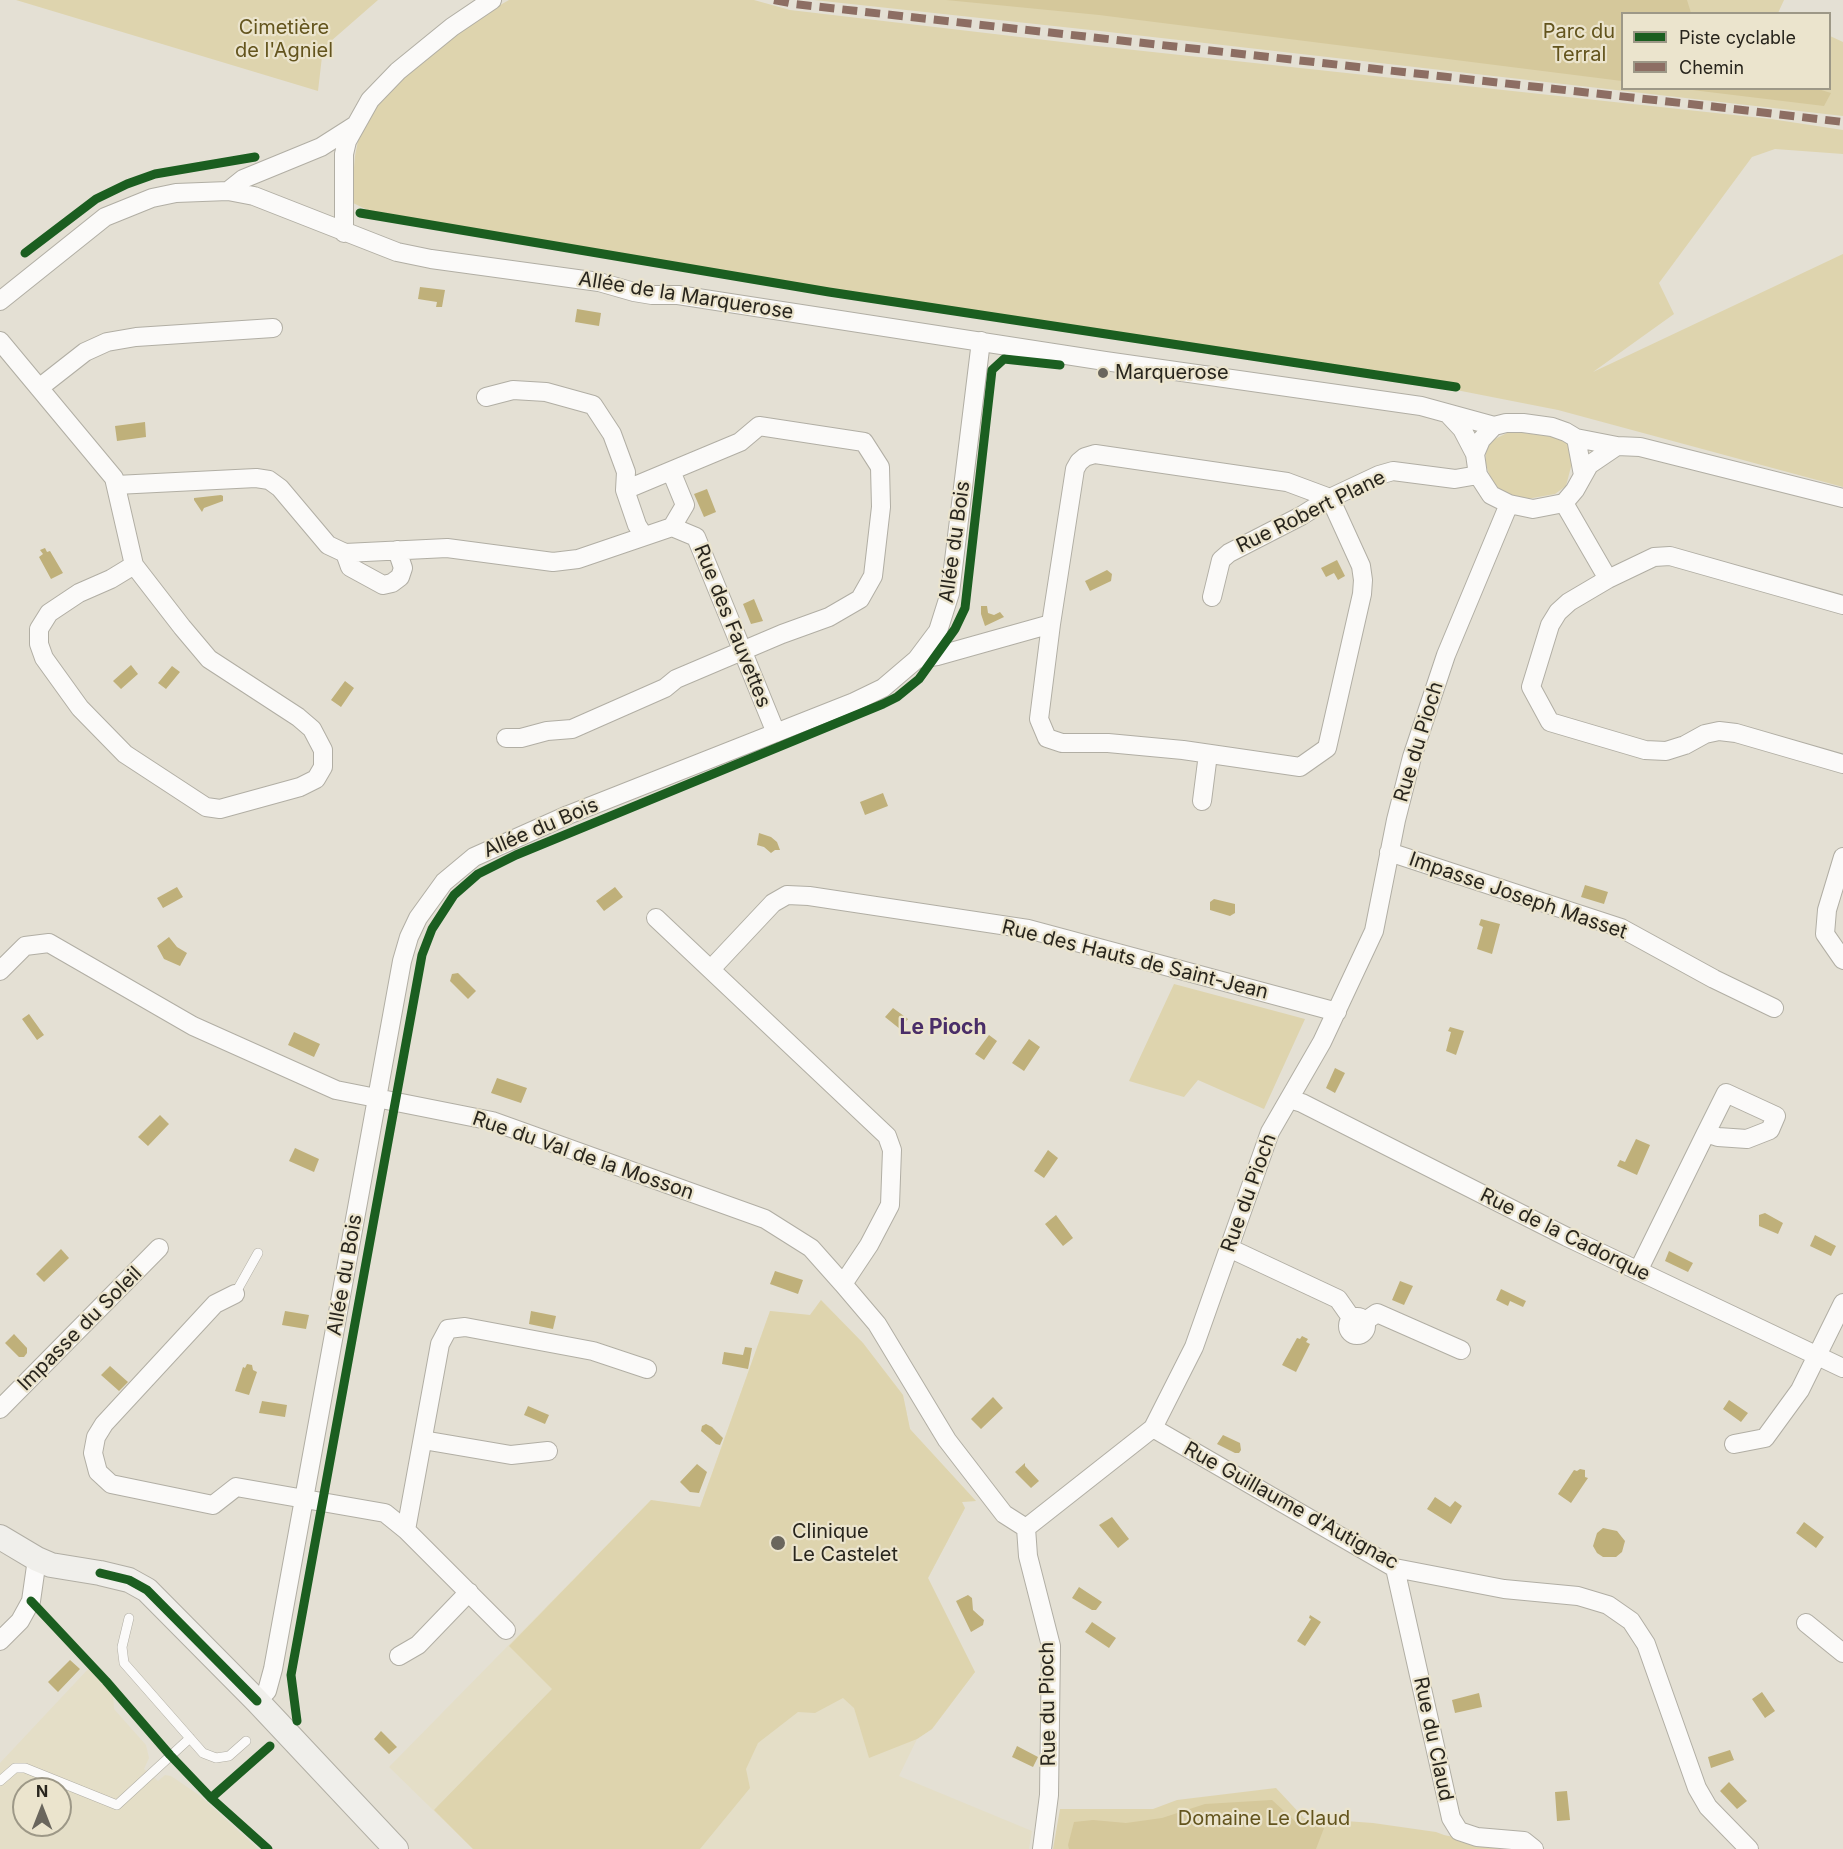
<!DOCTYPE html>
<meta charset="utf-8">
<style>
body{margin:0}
#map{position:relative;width:1843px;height:1849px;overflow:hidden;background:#e4e0d4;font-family:Inter,sans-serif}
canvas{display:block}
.legend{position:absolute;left:1621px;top:12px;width:210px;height:78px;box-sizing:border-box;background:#ebe4cd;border:2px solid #9d9887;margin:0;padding:8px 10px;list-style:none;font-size:18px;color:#28251d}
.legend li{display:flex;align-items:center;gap:12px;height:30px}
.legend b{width:30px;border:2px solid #9d9887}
.north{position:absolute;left:12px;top:1777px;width:60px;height:60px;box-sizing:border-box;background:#ebe4cd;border:2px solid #9d9887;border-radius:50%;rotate:0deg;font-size:16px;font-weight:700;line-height:24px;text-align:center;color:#28251d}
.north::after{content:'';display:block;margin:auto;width:21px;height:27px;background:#6a665d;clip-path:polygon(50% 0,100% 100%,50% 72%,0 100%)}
</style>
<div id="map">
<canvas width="1843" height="1849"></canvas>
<ul class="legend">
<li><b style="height:8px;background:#1b5e20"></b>Piste cyclable</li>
<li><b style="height:8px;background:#8d6e63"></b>Chemin</li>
</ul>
<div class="north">N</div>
</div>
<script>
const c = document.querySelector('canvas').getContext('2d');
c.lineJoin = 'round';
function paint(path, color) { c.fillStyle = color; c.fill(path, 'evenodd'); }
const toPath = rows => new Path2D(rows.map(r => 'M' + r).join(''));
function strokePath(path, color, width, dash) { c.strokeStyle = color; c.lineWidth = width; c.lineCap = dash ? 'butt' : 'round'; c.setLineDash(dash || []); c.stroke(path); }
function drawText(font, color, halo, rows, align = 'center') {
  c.font = font + ' Inter,sans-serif'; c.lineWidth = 4.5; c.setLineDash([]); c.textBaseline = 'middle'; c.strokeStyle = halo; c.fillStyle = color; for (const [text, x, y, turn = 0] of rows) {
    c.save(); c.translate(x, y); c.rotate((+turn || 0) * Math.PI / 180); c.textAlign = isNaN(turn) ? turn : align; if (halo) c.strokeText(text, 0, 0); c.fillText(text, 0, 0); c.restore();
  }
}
const built = toPath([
 [821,1300,863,1343,903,1395,910,1429,976,1501,962,1502,965,1508,928,1578,975,1672,932,1729,917,1739,899,1776,1032,1831,1029,1849,473,1849,389,1767,651,1500,700,1507,770,1311,810,1315],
 [90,1667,113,1694,114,1709,146,1745,149,1758,144,1769,158,1781,165,1775,171,1776,199,1795,258,1849,0,1849,0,1763],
 [24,1789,60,1789,60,1825,24,1825]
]);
const green = toPath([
 [16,0,378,0,323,48,318,91],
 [509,0,754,0,790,10,1088,45,1771,119,1843,130,1843,154,1775,149,1752,157,1659,283,1674,314,1593,372,1843,254,1843,487,1558,410,1446,388,384,218,351,202,355,156,359,136,374,109,431,50,474,20],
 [814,0,1784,0,1778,13,1622,14,1622,88,1830,88,1830,36,1843,42,1843,116,1100,31],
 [1511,431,1561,438,1567,443,1573,459,1566,486,1555,494,1527,499,1511,496,1499,489,1491,479,1487,468,1485,460,1487,447,1495,439],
 [1174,984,1305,1019,1264,1109,1198,1080,1184,1097,1129,1081],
 [821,1300,863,1343,903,1395,910,1429,976,1501,962,1502,965,1508,928,1578,975,1672,932,1729,917,1739,869,1758,854,1708,843,1698,815,1713,798,1712,758,1743,746,1769,750,1788,700,1849,473,1849,434,1810,552,1689,509,1646,651,1500,700,1507,770,1311,810,1315],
 [1276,1788,1304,1818,1373,1823,1436,1832,1444,1835,1508,1849,1053,1849,1060,1809,1153,1809,1177,1800]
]);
const forest = toPath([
 [946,0,1687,0,1691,13,1622,14,1622,81,1099,15],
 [1818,89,1831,93,1824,106,1684,89],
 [1272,1800,1297,1823,1324,1828,1316,1849,1069,1849,1068,1845,1074,1822,1093,1820,1126,1823,1162,1818,1205,1804]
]);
const water = toPath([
 [420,287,445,290,442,307,436,307,437,302,418,299],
 [577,309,601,313,599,326,575,322],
 [145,422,146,437,117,441,115,426],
 [707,489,716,512,704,517,694,494],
 [221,495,223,496,223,501,204,508,202,512,194,500,194,498],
 [45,548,47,552,50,551,63,573,51,579,39,557,43,554,40,550],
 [1337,560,1345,576,1338,580,1334,573,1326,577,1321,568],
 [1107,570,1112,574,1111,581,1090,591,1085,581],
 [754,599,763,621,751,624,743,604],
 [981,606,987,606,988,613,994,615,1000,612,1004,617,985,626,981,614],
 [131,665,138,674,121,689,113,681],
 [172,666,180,672,166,689,158,683],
 [345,681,354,688,341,707,331,700],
 [883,793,888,806,865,815,860,802],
 [759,833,771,837,777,842,780,850,775,850,771,853,764,847,757,845],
 [1585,885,1608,892,1604,904,1581,897],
 [177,887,183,897,163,908,157,898],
 [615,887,623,897,604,911,596,901],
 [1214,899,1235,904,1235,913,1230,916,1210,910,1210,902],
 [1481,919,1500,924,1492,954,1477,949,1483,927,1479,925],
 [169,937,177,947,187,953,180,966,164,959,157,946],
 [458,973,476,991,468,999,450,981,452,974],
 [893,1008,908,1019,900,1029,885,1017],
 [29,1014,44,1035,37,1040,22,1019],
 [1450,1027,1464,1031,1456,1055,1446,1051,1451,1032,1448,1031],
 [294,1032,320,1044,314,1057,288,1045],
 [989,1035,997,1041,984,1060,975,1054],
 [1029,1039,1040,1047,1024,1071,1012,1063],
 [1335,1068,1345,1073,1335,1093,1326,1088],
 [497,1078,527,1088,521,1103,491,1093],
 [160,1115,169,1124,148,1146,138,1137],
 [1636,1139,1650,1145,1637,1175,1617,1166,1620,1160,1625,1162],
 [295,1148,319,1159,314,1172,289,1161],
 [1048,1150,1058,1158,1044,1178,1034,1171],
 [1765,1213,1783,1223,1778,1234,1759,1226,1759,1215],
 [1056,1215,1073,1238,1063,1246,1045,1224],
 [1815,1235,1836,1246,1831,1256,1810,1246],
 [61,1249,69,1258,44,1282,36,1274],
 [1669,1251,1693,1263,1688,1272,1665,1261],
 [775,1271,803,1280,798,1294,770,1284],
 [1400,1281,1413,1286,1404,1305,1392,1300],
 [1501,1289,1526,1301,1523,1307,1510,1301,1508,1306,1496,1300],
 [285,1311,309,1315,306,1329,282,1325],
 [531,1311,556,1316,553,1329,529,1324],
 [14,1334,27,1348,27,1353,24,1357,19,1357,5,1343],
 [1302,1336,1308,1339,1306,1342,1310,1344,1296,1372,1282,1365,1297,1338,1300,1339],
 [745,1347,752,1348,748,1369,722,1364,724,1352,743,1355],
 [247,1364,252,1365,253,1370,257,1372,249,1395,235,1391,243,1367,245,1368],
 [110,1366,128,1382,119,1391,101,1375],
 [993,1397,1003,1408,981,1429,971,1419],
 [1729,1400,1748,1413,1741,1422,1723,1409],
 [262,1401,287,1405,285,1417,259,1413],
 [528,1406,549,1415,545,1424,524,1415],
 [706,1424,712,1427,723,1438,720,1445,716,1444,701,1431,702,1426],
 [1223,1435,1240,1443,1241,1450,1239,1453,1235,1453,1217,1444],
 [1025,1463,1025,1466,1039,1481,1031,1488,1015,1472],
 [697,1464,707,1472,699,1493,690,1492,680,1482],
 [1580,1469,1585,1470,1585,1477,1588,1478,1571,1503,1558,1494,1574,1470,1577,1471],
 [1435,1497,1450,1507,1455,1501,1462,1506,1451,1524,1427,1509],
 [1112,1517,1129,1539,1118,1548,1099,1525],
 [1804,1522,1824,1537,1816,1548,1796,1533],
 [1603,1528,1617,1531,1625,1541,1622,1552,1616,1557,1603,1557,1597,1553,1593,1546,1597,1533],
 [1079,1587,1102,1602,1096,1610,1092,1610,1072,1598],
 [968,1595,972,1598,973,1610,984,1620,983,1625,971,1632,956,1601],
 [1310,1615,1321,1622,1305,1646,1297,1641,1311,1619,1309,1618],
 [1092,1622,1116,1638,1109,1648,1085,1632],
 [70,1660,80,1669,58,1692,48,1682],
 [1762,1692,1775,1711,1765,1718,1752,1699],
 [1479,1693,1482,1707,1455,1713,1452,1700],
 [381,1731,397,1747,389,1754,374,1739],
 [1017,1746,1038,1757,1033,1767,1012,1757],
 [1730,1750,1734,1760,1711,1768,1708,1757],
 [1729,1782,1747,1801,1737,1809,1720,1791],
 [1567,1791,1570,1820,1557,1821,1555,1792]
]);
const lane = toPath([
 [235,1294,258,1253],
 [129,1618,122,1647,124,1663,203,1753,216,1758,229,1756,246,1741],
 [0,1781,15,1768,25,1768,117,1805,190,1738]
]);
const street = toPath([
 [228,191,243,179,321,147,354,126],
 [344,233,344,154,347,141,370,100,398,71,452,27,492,0],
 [0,301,105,217,152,198,176,193,228,191,254,196,397,252,431,259,599,282,634,292,652,295,678,295,1105,361,1421,406,1494,426],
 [0,341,114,478,134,565,182,627,209,659,298,717,312,729,323,750,323,767,316,779,300,787,220,809,206,807,125,754,80,708,44,658,39,644,39,629,49,613,79,593,111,579,134,565],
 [39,388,85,352,107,342,136,337,273,328],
 [486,397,513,390,546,392,593,405,612,434,626,472,625,490,637,525,644,536],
 [1448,414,1462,429,1475,454],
 [1576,438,1617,446,1640,447,1843,498],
 [1095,454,1287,482,1330,498,1361,566,1363,580,1362,594,1327,748,1300,767,1183,750,1108,743,1062,743,1047,738,1039,719,1051,624,1075,469,1079,462,1085,457,1095,454],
 [671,471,685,505,672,527],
 [1583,475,1576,438,1566,432,1552,427,1523,423,1506,423,1494,426,1481,440,1475,454,1478,475,1491,495,1509,504,1533,509,1564,503,1575,490,1589,465,1617,446],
 [116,485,256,478,269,480,280,488,328,545,345,553,447,548,553,562,578,559,672,527,696,537,776,733],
 [1564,503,1608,579,1654,557,1670,556,1843,605],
 [345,553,350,567,383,585,392,583,400,577,403,568,397,550],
 [1608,579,1569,602,1558,612,1550,625,1531,687,1550,722,1645,750,1666,751,1685,745,1705,734,1719,731,1736,733,1843,764],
 [1212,597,1221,560,1229,553,1301,516,1330,498,1379,475,1393,471,1455,479,1478,475],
 [917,659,937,656,1051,624],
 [506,738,521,738,547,731,572,729,665,688,676,679,782,634,829,617,860,599,873,576,881,507,880,467,864,442,759,426,740,442,625,490],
 [1202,801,1208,754],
 [1389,852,1621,928,1714,979,1774,1008],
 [1843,857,1827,910,1825,934,1843,960],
 [656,918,887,1136,892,1150,890,1205,869,1245,843,1284],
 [711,969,773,903,787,895,809,896,1028,929,1337,1012],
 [0,971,25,946,49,943,193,1026,336,1090,492,1121,765,1219,811,1248,843,1284,877,1324,947,1440,1004,1514,1026,1528],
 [1289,1099,1302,1103,1567,1237,1843,1368],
 [1229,1248,1338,1299,1352,1319],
 [1638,1271,1706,1133,1718,1137,1747,1139,1770,1130,1776,1116,1726,1093,1706,1133],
 [235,1294,215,1304,104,1424,96,1437,93,1453,98,1472,111,1484,213,1505,236,1487,385,1513,406,1530,506,1630],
 '1348 1326a9 9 0 1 1 18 0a9 9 0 1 1-18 0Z',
 [1364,1322,1377,1313,1461,1350],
 [0,1409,159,1248],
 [1153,1428,1395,1568,1504,1589,1578,1596,1608,1605,1631,1621,1646,1644,1697,1788,1708,1807,1749,1849],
 [423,1440,511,1455,548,1451],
 [1734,1444,1765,1438,1800,1390,1843,1303],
 [1026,1528,1153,1428,1194,1347,1270,1132,1322,1042,1374,931,1396,820,1412,757,1446,655,1509,504],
 [1026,1528,1028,1556,1051,1646,1049,1795,1042,1849],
 [406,1530,440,1344,448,1329,465,1327,593,1351,647,1369],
 [1395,1568,1451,1818,1459,1831,1477,1837,1524,1841,1534,1849],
 [1806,1623,1843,1653],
 [0,1641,20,1621,31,1601,37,1559],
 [399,1656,418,1645,469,1592],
 [257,1701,267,1691,273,1669,402,961,409,937,418,918,444,882,474,857,568,815,854,702,883,688,917,659,938,631,950,593,981,341]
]);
const secondary = toPath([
 [0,1537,37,1559,51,1565,100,1573,129,1580,147,1590,257,1701,396,1849]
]);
const quiet = toPath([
 [774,0,794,4,1717,107,1843,122]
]);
const cycleway = toPath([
 [360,213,829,292,1456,387],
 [25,253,96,199,127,184,155,174,255,157],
 [100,1573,129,1580,147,1590,257,1701],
 [31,1601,106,1681,170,1755,211,1798,268,1849],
 [297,1721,291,1675,422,955,432,929,454,895,478,874,516,855,883,704,897,697,919,679,955,629,965,608,992,370,1004,359,1060,365],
 [211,1798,270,1746]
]);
const markers = [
 [1103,373,6,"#6a665d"],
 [778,1543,8,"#6a665d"]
];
const parkNames = [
 ["Cimetière",284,28],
 ["de l'Agniel",284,51],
 ["Parc du",1579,32],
 ["Terral",1579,55],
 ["Domaine Le Claud",1264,1819]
];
const streetNames = [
 ["Allée de la Marquerose",686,296,9],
 ["Rue Robert Plane",1311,512,-26],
 ["Allée du Bois",955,542,-82],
 ["Rue des Fauvettes",732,626,68],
 ["Rue du Pioch",1419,742,-73],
 ["Allée du Bois",541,828,-23],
 ["Impasse Joseph Masset",1518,896,19],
 ["Rue des Hauts de Saint-Jean",1135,960,14],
 ["Rue du Val de la Mosson",583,1156,19],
 ["Rue du Pioch",1249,1193,-70],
 ["Rue de la Cadorque",1565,1235,26],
 ["Allée du Bois",345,1275,-80],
 ["Impasse du Soleil",80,1329,-45],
 ["Rue Guillaume d'Autignac",1291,1506,29],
 ["Rue du Pioch",1048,1704,-91],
 ["Rue du Claud",1433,1739,78]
];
const poiNames = [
 ["Marquerose",1115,373],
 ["Clinique",792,1532],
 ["Le Castelet",792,1555]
];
const neighbourhoodNames = [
 ["Le Pioch",943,1028]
];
paint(built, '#e4dec7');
paint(green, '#ded4ae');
paint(forest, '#d5c89b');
paint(water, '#bfb07a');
strokePath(lane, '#b1aea4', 10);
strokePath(street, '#b1aea4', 20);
strokePath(secondary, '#b1aea4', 26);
strokePath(lane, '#fbfaf9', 9);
strokePath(street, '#fbfaf9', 18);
strokePath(secondary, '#f0efeb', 24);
strokePath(quiet, '#8d6e63', 8, [15, 8]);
strokePath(cycleway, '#1b5e20', 9);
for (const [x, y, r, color] of markers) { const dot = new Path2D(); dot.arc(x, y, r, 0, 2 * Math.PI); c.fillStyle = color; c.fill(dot); strokePath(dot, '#ebe4cd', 2); }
drawText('20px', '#63541d', '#ebe4cd', parkNames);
drawText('20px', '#28251d', '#ebe4cd', streetNames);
drawText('20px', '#28251d', '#ebe4cd', poiNames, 'left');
drawText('bold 21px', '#4a2e68', '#ebe4cd', neighbourhoodNames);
</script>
